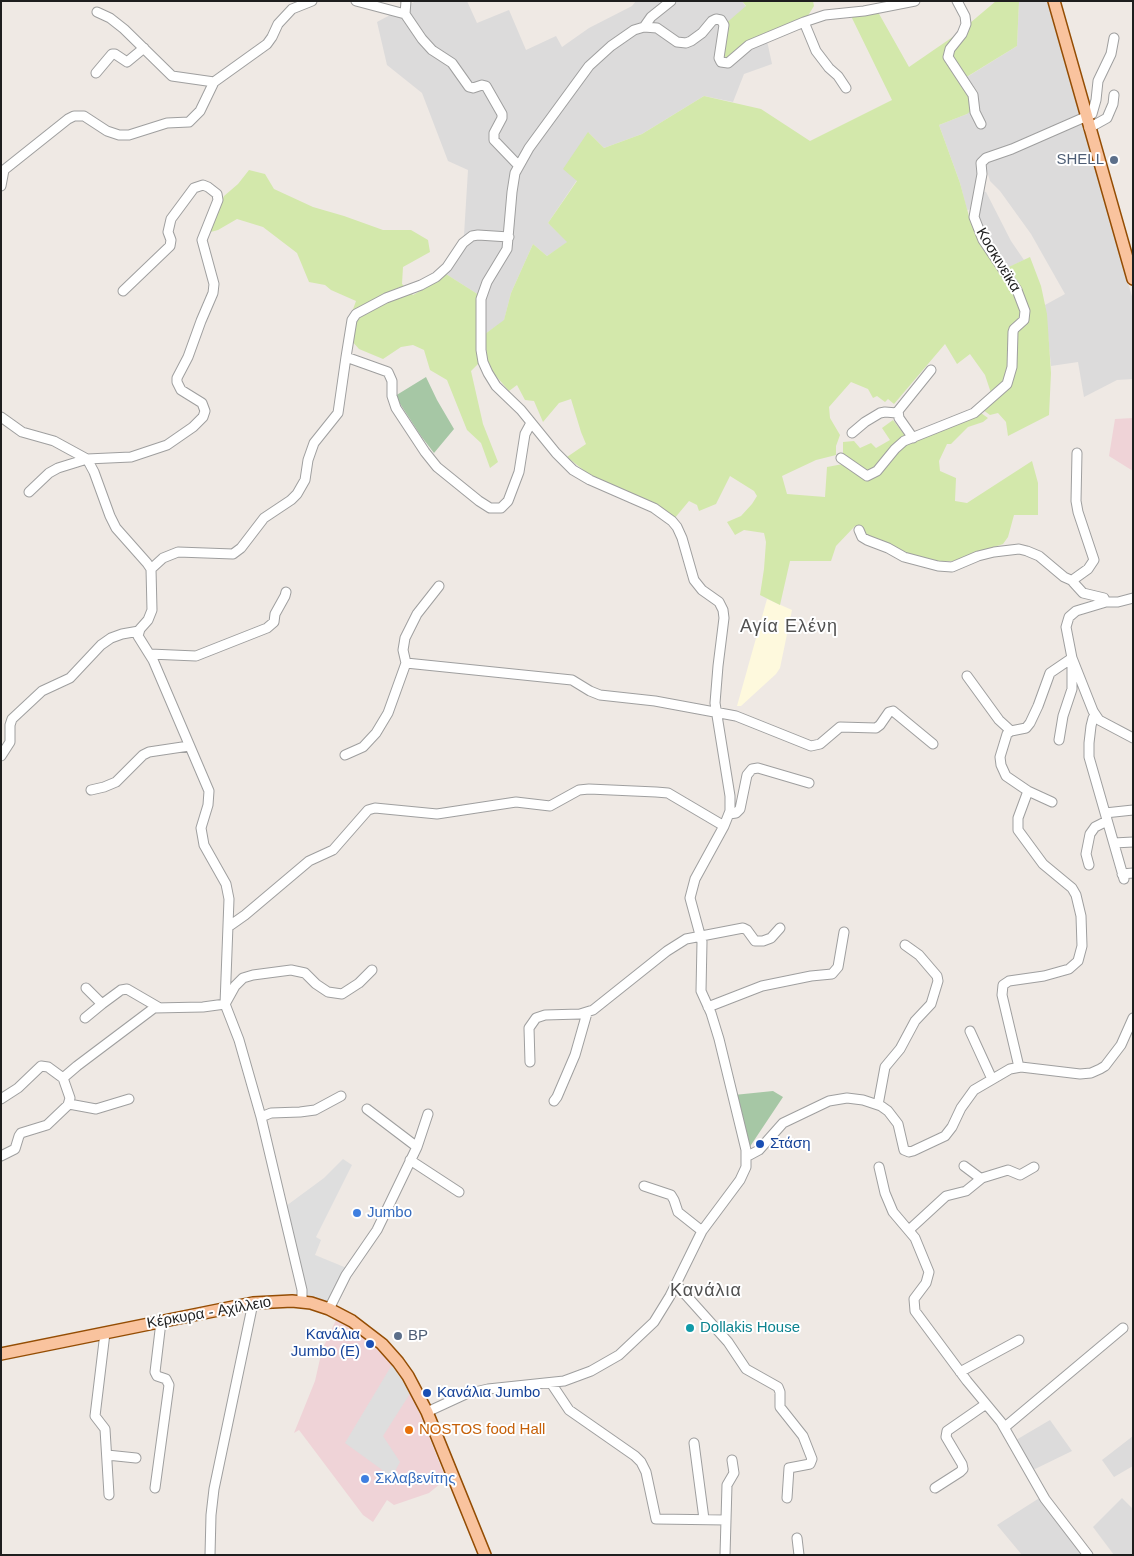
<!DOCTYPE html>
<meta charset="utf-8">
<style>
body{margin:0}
#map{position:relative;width:1134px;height:1556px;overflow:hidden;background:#efe9e4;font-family:Arial,sans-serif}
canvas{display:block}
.frame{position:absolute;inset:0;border:2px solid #1e1e1e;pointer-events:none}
</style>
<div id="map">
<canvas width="1134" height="1556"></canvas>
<div class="frame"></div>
</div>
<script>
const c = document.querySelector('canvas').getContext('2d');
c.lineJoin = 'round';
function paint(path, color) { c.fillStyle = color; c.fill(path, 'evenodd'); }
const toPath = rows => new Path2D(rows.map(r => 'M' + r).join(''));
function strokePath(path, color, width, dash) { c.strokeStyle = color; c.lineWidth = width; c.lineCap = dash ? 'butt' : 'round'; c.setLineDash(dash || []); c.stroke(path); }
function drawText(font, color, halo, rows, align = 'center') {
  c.font = font + ' Arial,sans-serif'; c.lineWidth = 4; c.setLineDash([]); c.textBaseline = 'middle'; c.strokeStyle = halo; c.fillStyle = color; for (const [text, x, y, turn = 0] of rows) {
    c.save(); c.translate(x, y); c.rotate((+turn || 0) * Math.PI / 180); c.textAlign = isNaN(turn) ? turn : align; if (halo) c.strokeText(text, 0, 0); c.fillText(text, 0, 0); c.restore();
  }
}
const residential = toPath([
 [416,1,467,1,477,23,509,10,526,50,556,36,562,47,589,28,632,6,636,1,742,1,766,36,772,64,744,74,733,102,704,96,642,134,604,148,589,133,577,180,548,223,568,242,547,256,533,244,511,293,504,321,485,334,479,295,441,271,464,235,468,170,448,161,422,93,387,65,377,22],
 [1019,1,1047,1,1133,300,1133,379,1117,380,1084,397,1078,362,1051,366,1045,305,1065,294,1031,234,1000,191,990,181,987,171,982,167,977,190,986,192,1011,241,1024,260,1005,269,985,239,972,209,967,210,960,183,939,125,967,114,971,96,978,92,967,77,1017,46],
 [1050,1420,1072,1451,1033,1470,1016,1440],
 [1133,1436,1133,1466,1114,1477,1102,1460],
 [1041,1497,1085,1555,1022,1555,997,1525],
 [1122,1498,1133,1509,1133,1555,1114,1555,1093,1527]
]);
const commercial = toPath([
 [1133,418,1133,471,1109,456,1115,419],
 [337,1318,351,1326,382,1351,393,1363,411,1392,446,1479,429,1493,394,1505,387,1500,373,1522,363,1515,299,1430,294,1433,315,1381,322,1350]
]);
const education = toPath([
 [767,599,792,610,780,668,776,674,741,706,737,706]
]);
const grass = toPath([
 [742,1,813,1,814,6,804,22,766,36,728,63,718,55,724,25,746,6],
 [996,1,1019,1,1017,46,960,81,971,96,972,110,967,114,939,125,960,183,970,220,1000,271,1030,257,1041,286,1047,314,1051,373,1049,415,1008,436,1006,422,998,413,990,415,983,410,993,399,985,375,970,354,957,364,945,344,894,404,888,399,885,402,877,396,873,398,868,389,851,382,829,407,830,418,840,435,836,446,836,455,816,460,782,476,787,494,825,497,827,467,843,464,843,442,854,441,860,448,871,443,876,448,890,440,882,428,893,420,910,442,981,413,988,418,983,422,968,427,951,444,947,444,939,461,940,471,956,478,955,501,967,503,1032,461,1038,483,1038,515,1014,515,1008,537,1003,544,953,561,921,561,864,535,862,526,855,526,836,546,831,561,790,561,780,605,760,595,764,569,766,542,764,533,744,530,735,535,727,522,741,516,752,504,757,496,754,491,730,476,716,504,699,511,697,505,689,501,674,519,587,473,567,457,586,444,581,432,571,399,559,403,543,422,534,401,525,400,517,385,509,391,489,368,487,360,485,334,504,320,511,293,533,244,547,256,567,242,548,223,577,181,563,169,588,132,604,148,642,134,704,96,761,109,810,141,892,100,851,16,878,12,909,67,957,34],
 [249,170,265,174,274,189,313,207,344,216,383,230,411,230,428,240,430,252,403,267,402,284,413,295,431,285,446,274,479,295,480,362,471,371,483,424,498,462,490,468,481,443,467,430,447,380,430,370,424,350,413,345,401,347,383,359,359,349,351,340,351,315,356,301,331,290,325,285,309,282,297,253,263,227,237,219,218,230,207,233,224,196,238,184]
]);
const cemetery = toPath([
 [426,377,437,400,454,429,434,453,421,436,395,396],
 [773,1091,783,1097,749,1148,734,1095]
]);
const parking = toPath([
 [343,1159,352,1165,316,1237,321,1240,315,1255,349,1269,330,1304,307,1296,302,1270,286,1206,324,1178],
 [393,1363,411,1392,383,1436,400,1462,392,1477,345,1443]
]);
const minor = toPath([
 [356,1,405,14,422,39,432,50,452,63,469,87,473,88,482,85,486,86,502,114,502,118,494,133,494,140,518,165],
 [957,1,965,16,966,24,962,34,950,49,948,57,973,95,975,112,981,124],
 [97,12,110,18,124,29,172,76,214,82],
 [405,14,406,1],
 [804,22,816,51,829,68,838,76,846,88],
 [644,27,651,17,671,1],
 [96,73,112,54,115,54,127,62,144,48],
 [1089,128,1107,118,1113,104,1114,95],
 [1,186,4,170,68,119,74,116,84,116,107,131,119,135,129,135,167,123,189,122,200,111,214,82,267,44,272,37,278,24,292,9,312,1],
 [346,357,352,320,356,314,386,298,421,285,436,277,447,267,463,243,472,236,478,235,509,237],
 [1,417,22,432,54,441,87,459,94,472,110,516,116,528,147,563,151,569,152,610,148,620,140,629,138,636,153,660,209,791,208,805,201,828,204,845,226,884,229,899,225,1004,239,1040,261,1117,302,1290,302,1302],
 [852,433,865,422,880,413,885,412,897,413],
 [913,438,899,418,898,411,931,370],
 [841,458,867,476,877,471,895,449,904,441,974,413,1007,384,1012,367,1013,332,1014,329,1024,320,1025,311,1017,290,983,240,974,217,982,174,981,163,986,158,1012,149,1092,114,1096,100,1098,81,1111,54,1114,38],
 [29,492,49,473,58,468,87,459,131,457,167,445,193,427,203,417,205,411,202,403,181,390,177,382,177,378,188,357,201,321,213,293,214,284,202,240,218,200,217,194,208,187,203,185,194,188,171,219,168,232,171,240,170,246,123,291],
 [859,530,862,537,867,540,888,548,904,557,938,566,952,567,978,556,994,552,1019,549,1027,551,1039,556,1064,577,1073,581],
 [151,569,163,558,178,552,233,554,241,548,264,518,291,500,297,494,305,480,308,460,314,443,338,413,346,357,388,372,392,381,392,396,396,408,425,452,437,467,479,501,490,508,501,508,508,501,519,472,525,434,531,423],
 [439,586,417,614,405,638,403,650,406,663,572,680,590,691,600,695,655,701,736,716,811,746,820,744,840,727,876,728,880,725,889,712,893,711,933,744],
 [1106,602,1118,602,1133,598],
 [150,654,196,656,267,628,274,622,275,614,285,596,286,592],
 [1072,658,1093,711,1099,720,1133,738],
 [967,676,999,720,1011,731],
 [1096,716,1093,718,1091,726,1089,743,1089,757,1124,879],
 [1059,740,1063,716,1072,689,1072,661],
 [345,755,363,747,376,733,388,713,406,663],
 [1,756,10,742,10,725,12,719,42,691,70,678,101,645,111,638,122,634,139,631],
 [91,790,104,787,116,782,143,755,149,752,189,746],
 [1028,791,1052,802],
 [1105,813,1133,810],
 [729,814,736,813,740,809,747,775,752,769,758,768,809,783],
 [1114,843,1133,842],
 [1089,865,1086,854,1090,834,1095,827,1107,821],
 [1122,874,1133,873],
 [228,927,245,915,309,861,333,850,368,810,375,808,437,814,516,802,550,806,579,790,589,789,656,792,668,793,724,826],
 [86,988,102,1004,121,990,127,989,158,1007],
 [708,1007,762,986,811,976,832,974,838,967,844,932],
 [85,1018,102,1004],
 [970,1031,992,1079],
 [530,1062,529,1028,536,1018,545,1015,580,1014,593,1010,667,951,686,939,743,928,747,930,755,941,763,941,771,938,780,928],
 [1019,1067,1002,995,1003,985,1009,981,1044,976,1069,969,1078,961,1082,946,1081,916,1076,895,1072,888,1043,864,1018,830,1018,818,1028,791,1006,776,1001,765,1000,757,1007,734,1011,731,1026,728,1030,723,1038,706,1050,673,1072,658,1066,627,1069,617,1076,611,1106,602,1104,598,1083,593,1073,582,1074,579,1088,569,1094,560,1078,512,1076,501,1077,453],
 [1,1099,18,1088,41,1066,48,1067,63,1078],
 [554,1101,557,1097,575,1055,587,1013],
 [69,1104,96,1109,129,1099],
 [878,1105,885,1067,900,1049,915,1021,931,1004,938,981,937,976,919,955,905,945],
 [367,1109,417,1147],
 [261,1117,271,1113,300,1112,315,1110,341,1096],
 [1,1156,15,1149,19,1136,21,1133,47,1125,68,1105,70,1098,63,1078,77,1066,154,1008,203,1007,225,1004,235,986,243,978,253,975,291,970,305,973,316,984,328,992,342,994,359,983,372,970],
 [746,1157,759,1150,783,1123,829,1101,847,1098,863,1100,881,1106,888,1111,898,1124,904,1150,909,1152,913,1151,945,1136,952,1127,961,1108,974,1090,1010,1069,1021,1067,1080,1074,1091,1073,1100,1069,1105,1066,1121,1045,1133,1018],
 [410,1160,459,1192],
 [964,1166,980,1178],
 [879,1167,885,1193,893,1212,915,1238,929,1272,926,1283,914,1299,915,1311,967,1381,1001,1422,1045,1499,1088,1555],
 [644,1186,671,1195,674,1200,678,1212,702,1231],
 [909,1230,946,1196,966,1191,982,1178,1008,1170,1020,1175,1034,1167],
 [676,1284,728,1342,746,1369,778,1387,780,1392,780,1407,803,1436,812,1459,810,1464,789,1468,787,1498],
 [329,1309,346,1275,377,1230,417,1147,428,1114],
 [105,1333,95,1416,105,1429,109,1495],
 [960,1372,1019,1340],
 [551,1383,569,1410,635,1456,641,1462,646,1472,656,1519,726,1520,725,1555],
 [427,1412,466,1394,488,1389,564,1381,591,1371,619,1355,654,1322,670,1296,702,1231,740,1180,746,1167,746,1150,719,1039,711,1013,701,991,702,942,690,898,695,879,724,826,730,811,730,796,715,703,718,666,724,618,723,610,719,602,702,590,694,580,682,538,677,527,672,521,654,508,590,480,573,470,556,453,521,410,496,386,488,373,483,362,481,350,481,299,487,282,507,249,512,192,515,173,529,148,589,66,611,46,634,30,644,27,657,28,677,42,686,43,691,41,702,33,712,21,716,19,721,20,724,25,719,58,721,62,728,63,749,45,804,22,825,15,864,11,915,1],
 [1005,1427,1123,1328],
 [694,1443,704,1519],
 [107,1455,136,1458],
 [155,1488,169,1385,166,1379,157,1376,155,1372,161,1322],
 [935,1488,960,1472,963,1469,962,1464,946,1437,947,1431,986,1404],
 [726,1520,727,1485,734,1473,732,1460],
 [797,1538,799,1555],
 [210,1555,211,1515,214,1489,253,1303]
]);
const major = toPath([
 [1054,1,1133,279],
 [1,1354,253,1303,292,1301,311,1303,329,1309,352,1321,382,1344,398,1362,408,1376,427,1412,485,1555]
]);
const markers = [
 [1114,160,5,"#5c6f8a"],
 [760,1144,5,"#1a4fb4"],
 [357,1213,5,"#3f7fe0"],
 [690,1328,5,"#0f9aa8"],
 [398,1336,5,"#5c6f8a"],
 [370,1344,5,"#1a4fb4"],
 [427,1393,5,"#1a4fb4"],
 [409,1430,5,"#e8710a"],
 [365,1479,5,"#3f7fe0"]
];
const serviceNames = [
 ["SHELL",1104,160],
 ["BP",408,1336,"left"]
];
const streetNames = [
 ["Κοσκινεϊκα",998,260,59],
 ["Κέρκυρα - Αχίλλειο",209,1313,-10]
];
const transitNames = [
 ["Στάση",770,1144],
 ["Κανάλια",360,1335,"right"],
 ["Jumbo (E)",360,1352,"right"],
 ["Κανάλια Jumbo",437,1393]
];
const shopNames = [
 ["Jumbo",367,1213],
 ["Σκλαβενίτης",375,1479]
];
const cultureNames = [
 ["Dollakis House",700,1328]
];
const foodNames = [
 ["NOSTOS food Hall",419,1430]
];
const quarterNames = [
 ["Αγία Ελένη",789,627],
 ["Κανάλια",706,1291]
];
paint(residential, '#dcdbdb');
paint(commercial, '#efd3d7');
paint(education, '#fef9dd');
paint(grass, '#d3e8ab');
paint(cemetery, '#a6c7a5');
paint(parking, '#dedede');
strokePath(minor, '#9f9f9f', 11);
strokePath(major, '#944d04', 14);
strokePath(minor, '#fff', 9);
strokePath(major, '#f9c39e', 11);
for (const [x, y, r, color] of markers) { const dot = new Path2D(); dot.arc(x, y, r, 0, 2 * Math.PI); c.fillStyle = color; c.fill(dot); strokePath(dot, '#fff', 2); }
drawText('15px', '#4e5e75', '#fff', serviceNames, 'right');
drawText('15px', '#1e1e1e', '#fff', streetNames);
drawText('15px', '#164399', '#fff', transitNames, 'left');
drawText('15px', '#366cbe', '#fff', shopNames, 'left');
drawText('15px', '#0d838f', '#fff', cultureNames, 'left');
drawText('15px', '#c56008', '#fff', foodNames, 'left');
c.letterSpacing = '1px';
drawText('18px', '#515151', '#fff', quarterNames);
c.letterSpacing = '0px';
</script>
